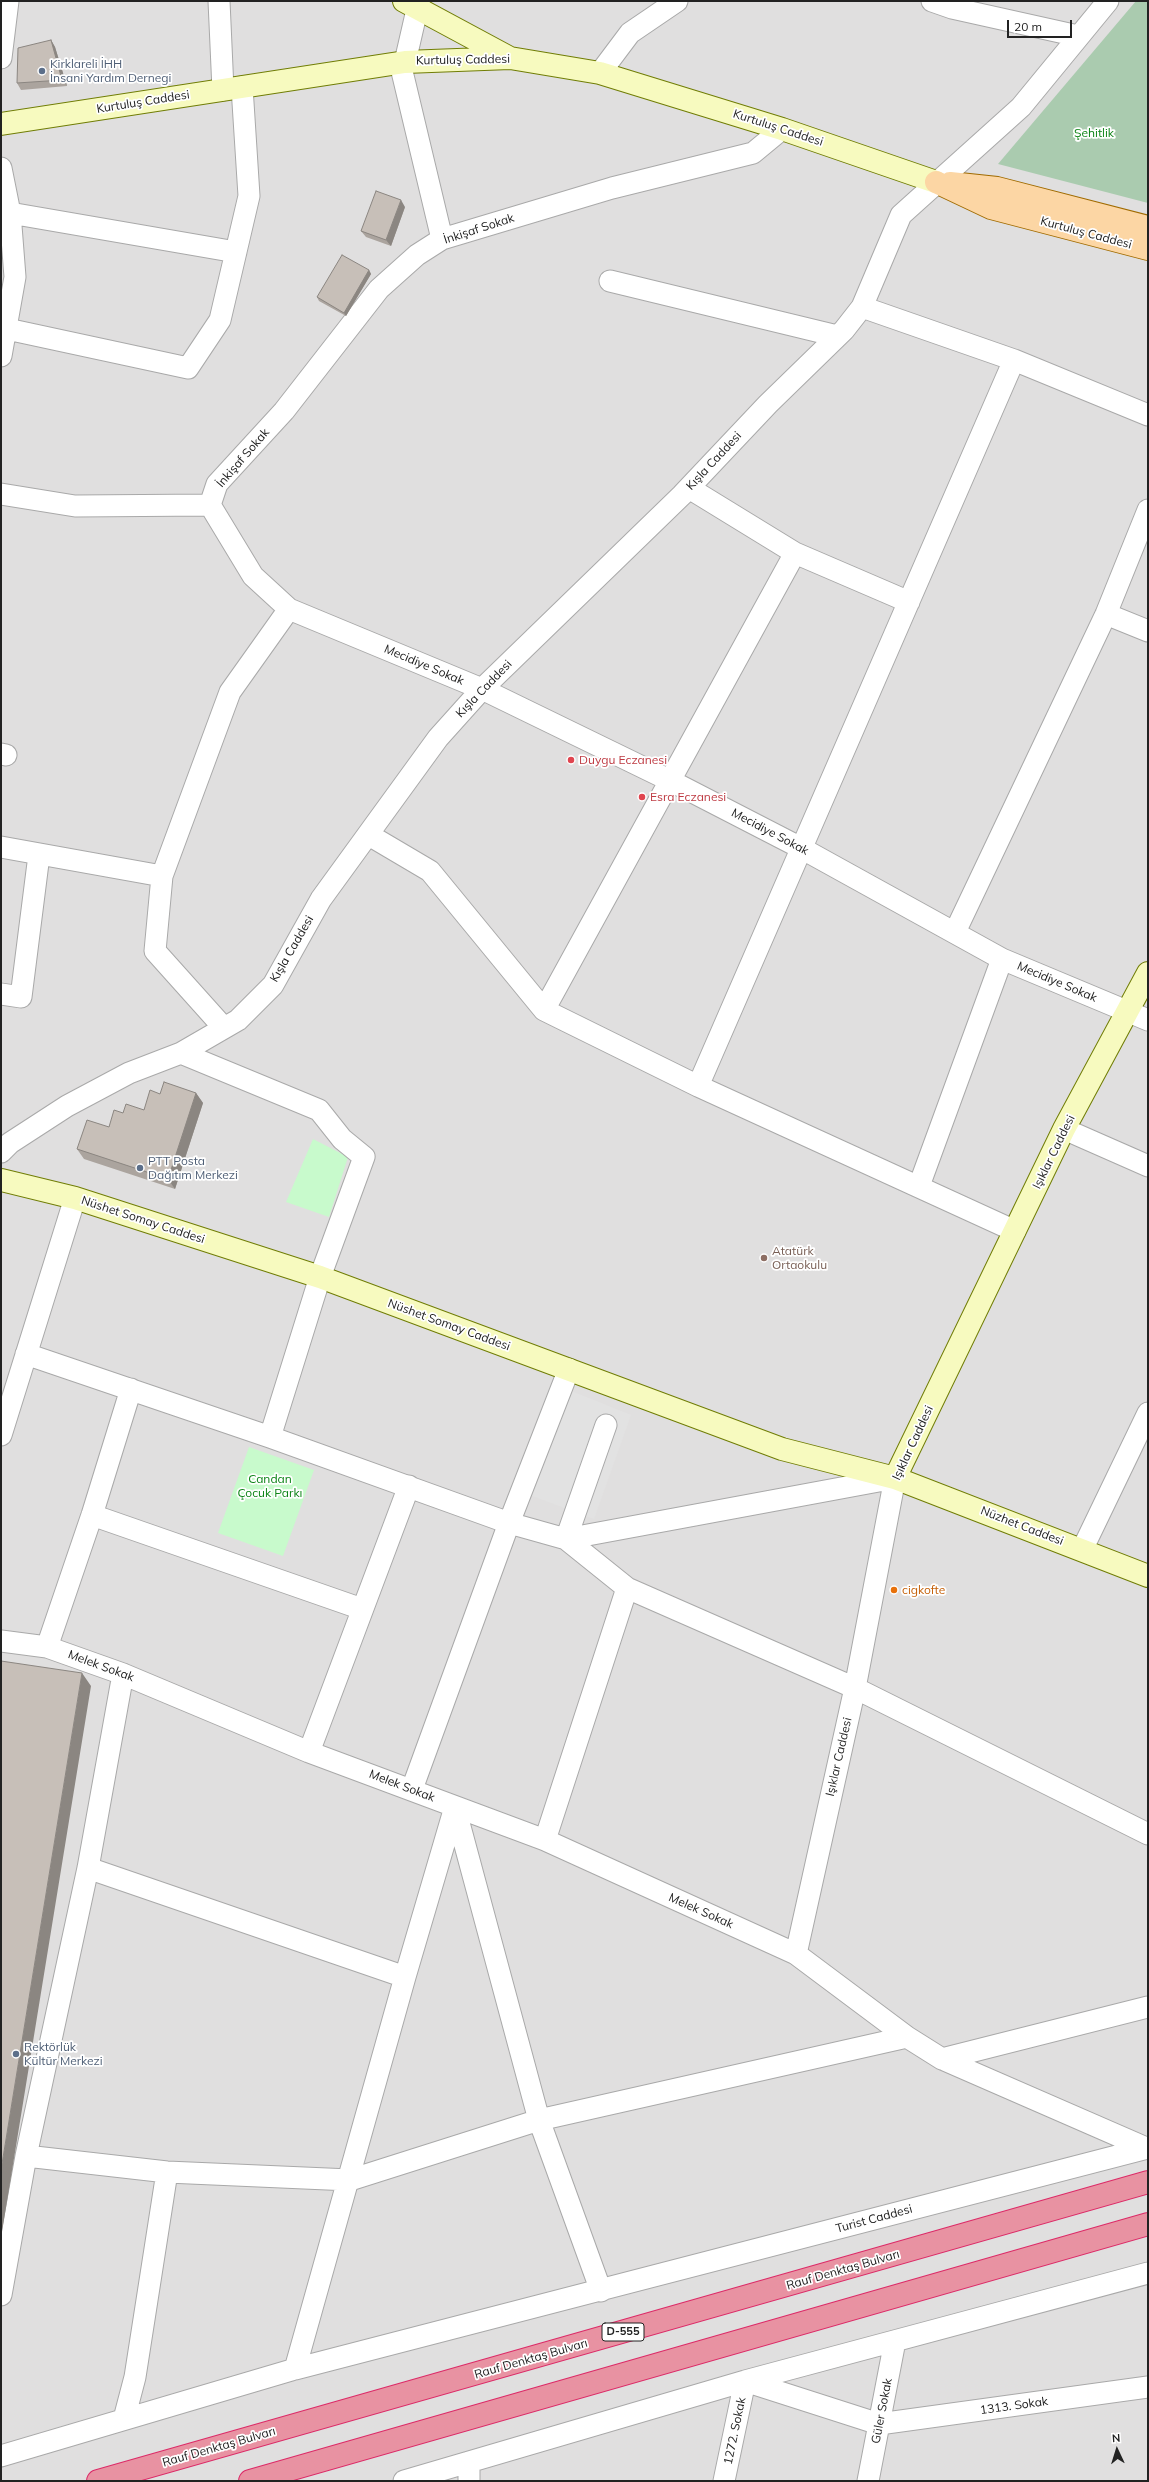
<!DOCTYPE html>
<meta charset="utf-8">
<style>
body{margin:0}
#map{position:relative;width:1149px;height:2482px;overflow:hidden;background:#f2efe9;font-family:Mulish,sans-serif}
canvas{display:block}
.frame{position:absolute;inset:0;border:2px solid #222;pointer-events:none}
.north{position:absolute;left:1097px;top:2430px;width:40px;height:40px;-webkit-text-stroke:3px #fff;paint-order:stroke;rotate:356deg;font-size:11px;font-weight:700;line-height:16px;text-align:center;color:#222}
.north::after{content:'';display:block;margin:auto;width:14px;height:18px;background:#222;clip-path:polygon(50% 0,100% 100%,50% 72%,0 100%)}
.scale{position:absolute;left:1007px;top:20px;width:65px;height:18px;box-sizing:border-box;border:2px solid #222;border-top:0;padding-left:5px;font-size:12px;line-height:14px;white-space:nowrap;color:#222;-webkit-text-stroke:3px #fff;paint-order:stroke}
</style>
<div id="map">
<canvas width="1149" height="2482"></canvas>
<div class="frame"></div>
<div class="north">N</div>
<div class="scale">20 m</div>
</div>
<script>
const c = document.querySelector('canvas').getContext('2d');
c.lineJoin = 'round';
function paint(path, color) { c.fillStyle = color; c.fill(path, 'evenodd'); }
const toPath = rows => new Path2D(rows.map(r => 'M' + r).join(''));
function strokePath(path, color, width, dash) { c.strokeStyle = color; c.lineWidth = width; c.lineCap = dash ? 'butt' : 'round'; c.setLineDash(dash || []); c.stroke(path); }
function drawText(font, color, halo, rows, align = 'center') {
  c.font = font + ' Mulish,sans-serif'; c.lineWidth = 3.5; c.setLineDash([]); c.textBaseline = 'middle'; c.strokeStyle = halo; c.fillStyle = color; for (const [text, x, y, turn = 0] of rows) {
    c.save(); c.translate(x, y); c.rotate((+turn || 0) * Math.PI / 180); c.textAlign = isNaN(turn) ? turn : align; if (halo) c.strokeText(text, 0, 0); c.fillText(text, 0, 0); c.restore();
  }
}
const residential = toPath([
 [1,1,1148,1,1148,2481,1,2481]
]);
const cemetery = toPath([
 [1136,1,1148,1,1148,203,998,164]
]);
const park = toPath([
 [313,1139,348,1157,329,1217,286,1202],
 [249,1447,314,1470,283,1556,218,1533]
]);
const parking = toPath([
 [569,1390,631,1415,594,1519,530,1495]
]);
const street = toPath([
 [219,1,223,90],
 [932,1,952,8,1078,36],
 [1,58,8,1],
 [405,62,419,1],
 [400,63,442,239],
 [600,73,630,33,677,1],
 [1,168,10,213,15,277,1,356],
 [10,213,236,252],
 [610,281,837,336],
 [862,307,1014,360,1148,415],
 [7,329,188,368,220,320,249,196,242,87],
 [689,488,795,553,909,602],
 [1,494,75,506,210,505],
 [210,505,253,576,289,609,482,689,671,781,801,848,1002,959,1148,1020],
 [210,505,217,484,284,411,379,289,417,255,442,239,612,188,753,153,782,129],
 [1106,614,1148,631],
 [1,754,6,755],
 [369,835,430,871,544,1010,698,1086,1015,1231],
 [1,847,162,876],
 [955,932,1106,614,1148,510],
 [1,994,21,997,39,855],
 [544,1010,795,553],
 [224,1028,155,951,162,876,230,692,289,609],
 [181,1053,319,1110,342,1139,364,1157,320,1277,270,1437],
 [698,1086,1014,360],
 [1064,1129,1148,1166],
 [1,1152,10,1143,67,1106,129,1073,181,1053,238,1020,273,985,321,899,438,738,482,689,682,495,768,404,844,330,862,307,901,215,1021,107,1108,1],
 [919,1186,1002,959],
 [26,1354,270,1437,509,1523,566,1539,895,1478,855,1688,796,1954],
 [606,1425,566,1539,627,1588],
 [1,1435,75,1198],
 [92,1515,362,1609],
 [1082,1550,1148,1413],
 [1,1641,47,1647,123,1674,309,1752,545,1840,796,1954,907,2037,942,2059,1146,2148],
 [47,1647,92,1515,131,1389],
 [123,1674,88,1868,26,2156,167,2172,350,2180,539,2120,907,2037],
 [309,1752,409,1486],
 [412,1789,509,1523,569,1369],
 [455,1808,539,2120,601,2291],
 [545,1840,627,1588,855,1688,1148,1834],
 [88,1868,405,1977],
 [942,2059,1148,2007],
 [1,2295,26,2156],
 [295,2369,405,1977,455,1807],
 [124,2419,135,2377,167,2172],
 [1,2456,295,2369,1148,2148],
 [469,2462,469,2481],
 [404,2481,745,2381,1148,2273],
 [724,2481,745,2381,879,2424,1148,2387],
 [868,2481,895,2341]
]);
const secondary = toPath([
 [404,1,510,58],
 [1,124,405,62,510,58,600,73,782,129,936,182],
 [1,1180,75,1198,320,1277,782,1449,895,1478,1148,1576],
 [895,1478,1064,1129,1148,973]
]);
const primary = toPath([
 [936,182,991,208,1148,249],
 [950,183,997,188,1148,227]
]);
const highway = toPath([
 [98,2481,1148,2182],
 [250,2481,1148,2224]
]);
const wall = toPath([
 [51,40,55,47,67,86,21,90,17,83],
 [405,207,391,246,366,237,361,231],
 [369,270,371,274,346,316,319,301,317,297],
 [196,1093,203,1103,175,1189,84,1159,77,1149,109,1127,123,1113,144,1110]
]);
const shadedWall = toPath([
 [51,40,55,47,67,86,62,80],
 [401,200,405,207,391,246,386,240],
 [369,270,371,274,346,316,344,313],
 [196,1093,203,1103,175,1189,168,1179],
 [82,1673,91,1686,1,2238,1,2170]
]);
const building = toPath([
 [51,40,62,80,17,83,18,48,51,40],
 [376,191,401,200,386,240,361,231,376,191],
 [342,255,369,270,344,313,317,297,342,255],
 [164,1082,196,1093,168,1179,77,1149,87,1120,109,1127,114,1110,123,1113,126,1104,144,1110,150,1090,160,1094,164,1082],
 [1,1661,82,1673,1,2170,1,1661]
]);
const markers = [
 [42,71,4,"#5c6f8a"],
 [571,760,4,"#e0444e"],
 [642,797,4,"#e0444e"],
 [140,1168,4,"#5c6f8a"],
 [764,1258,4,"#8d6e63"],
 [894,1590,4,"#e8710a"],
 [16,2054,4,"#5c6f8a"]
];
const shields = [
 [623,2332,42]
];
const shieldNames = [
 ["D-555",623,2332]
];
const streetNames = [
 ["Kurtuluş Caddesi",463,60,-1],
 ["Kurtuluş Caddesi",143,102,-9],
 ["Kurtuluş Caddesi",778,128,18],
 ["İnkişaf Sokak",479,229,-18],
 ["Kurtuluş Caddesi",1086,233,15],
 ["İnkişaf Sokak",243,458,-49],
 ["Kışla Caddesi",714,461,-47],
 ["Mecidiye Sokak",424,665,23],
 ["Kışla Caddesi",484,689,-46],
 ["Mecidiye Sokak",770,832,28],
 ["Kışla Caddesi",292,949,-60],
 ["Mecidiye Sokak",1057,982,23],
 ["Işıklar Caddesi",1054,1152,-64],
 ["Nüshet Somay Caddesi",143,1220,18],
 ["Nüshet Somay Caddesi",449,1325,20],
 ["Işıklar Caddesi",913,1443,-65],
 ["Nüzhet Caddesi",1022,1526,21],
 ["Melek Sokak",101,1666,20],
 ["Işıklar Caddesi",839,1757,-77],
 ["Melek Sokak",402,1786,21],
 ["Melek Sokak",701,1911,24],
 ["Turist Caddesi",874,2219,-15],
 ["Rauf Denktaş Bulvarı",843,2270,-16],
 ["Rauf Denktaş Bulvarı",531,2359,-16],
 ["1313. Sokak",1014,2406,-8],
 ["Güler Sokak",882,2411,-79],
 ["1272. Sokak",735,2431,-78],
 ["Rauf Denktaş Bulvarı",219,2447,-16]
];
const serviceNames = [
 ["Kirklareli İHH",50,64],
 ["İnsani Yardım Dernegi",50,78],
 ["PTT Posta",148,1161],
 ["Dağıtım Merkezi",148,1175],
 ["Rektörlük",24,2047],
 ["Kültür Merkezi",24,2061]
];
const parkNames = [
 ["Şehitlik",1094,133],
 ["Candan",270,1479],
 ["Çocuk Parkı",270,1493]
];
const healthNames = [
 ["Duygu Eczanesi",579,760],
 ["Esra Eczanesi",650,797]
];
const educationNames = [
 ["Atatürk",772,1251],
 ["Ortaokulu",772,1265]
];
const foodNames = [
 ["cigkofte",902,1590]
];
paint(residential, '#e0dfdf');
paint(cemetery, '#aacbaf');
paint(park, '#c8facc');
paint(parking, '#e2e2e2');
strokePath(street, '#a9a9a9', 23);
strokePath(secondary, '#707d05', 24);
strokePath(primary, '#a06b00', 24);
strokePath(highway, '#dc2a67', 24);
strokePath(street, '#fff', 21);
strokePath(secondary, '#f7fabf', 22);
strokePath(primary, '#fcd6a4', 22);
strokePath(highway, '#e892a2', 22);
paint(wall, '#aba49e');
paint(shadedWall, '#8b8681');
paint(building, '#c7bfb8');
strokePath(building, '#8b8681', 1);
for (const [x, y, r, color] of markers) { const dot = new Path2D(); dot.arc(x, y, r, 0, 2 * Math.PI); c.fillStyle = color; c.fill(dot); strokePath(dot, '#fff', 1.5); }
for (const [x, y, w] of shields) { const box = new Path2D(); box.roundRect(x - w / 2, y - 9, w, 18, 3); c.fillStyle = '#fff'; c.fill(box); strokePath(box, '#222', 1); }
drawText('bold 11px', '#222', null, shieldNames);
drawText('12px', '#222', '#fff', streetNames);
drawText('12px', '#4e5e75', '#fff', serviceNames, 'left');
drawText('12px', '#0c8416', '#fff', parkNames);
drawText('12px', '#be3a42', '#fff', healthNames, 'left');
drawText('12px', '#785e54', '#fff', educationNames, 'left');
drawText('12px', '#c56008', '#fff', foodNames, 'left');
</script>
